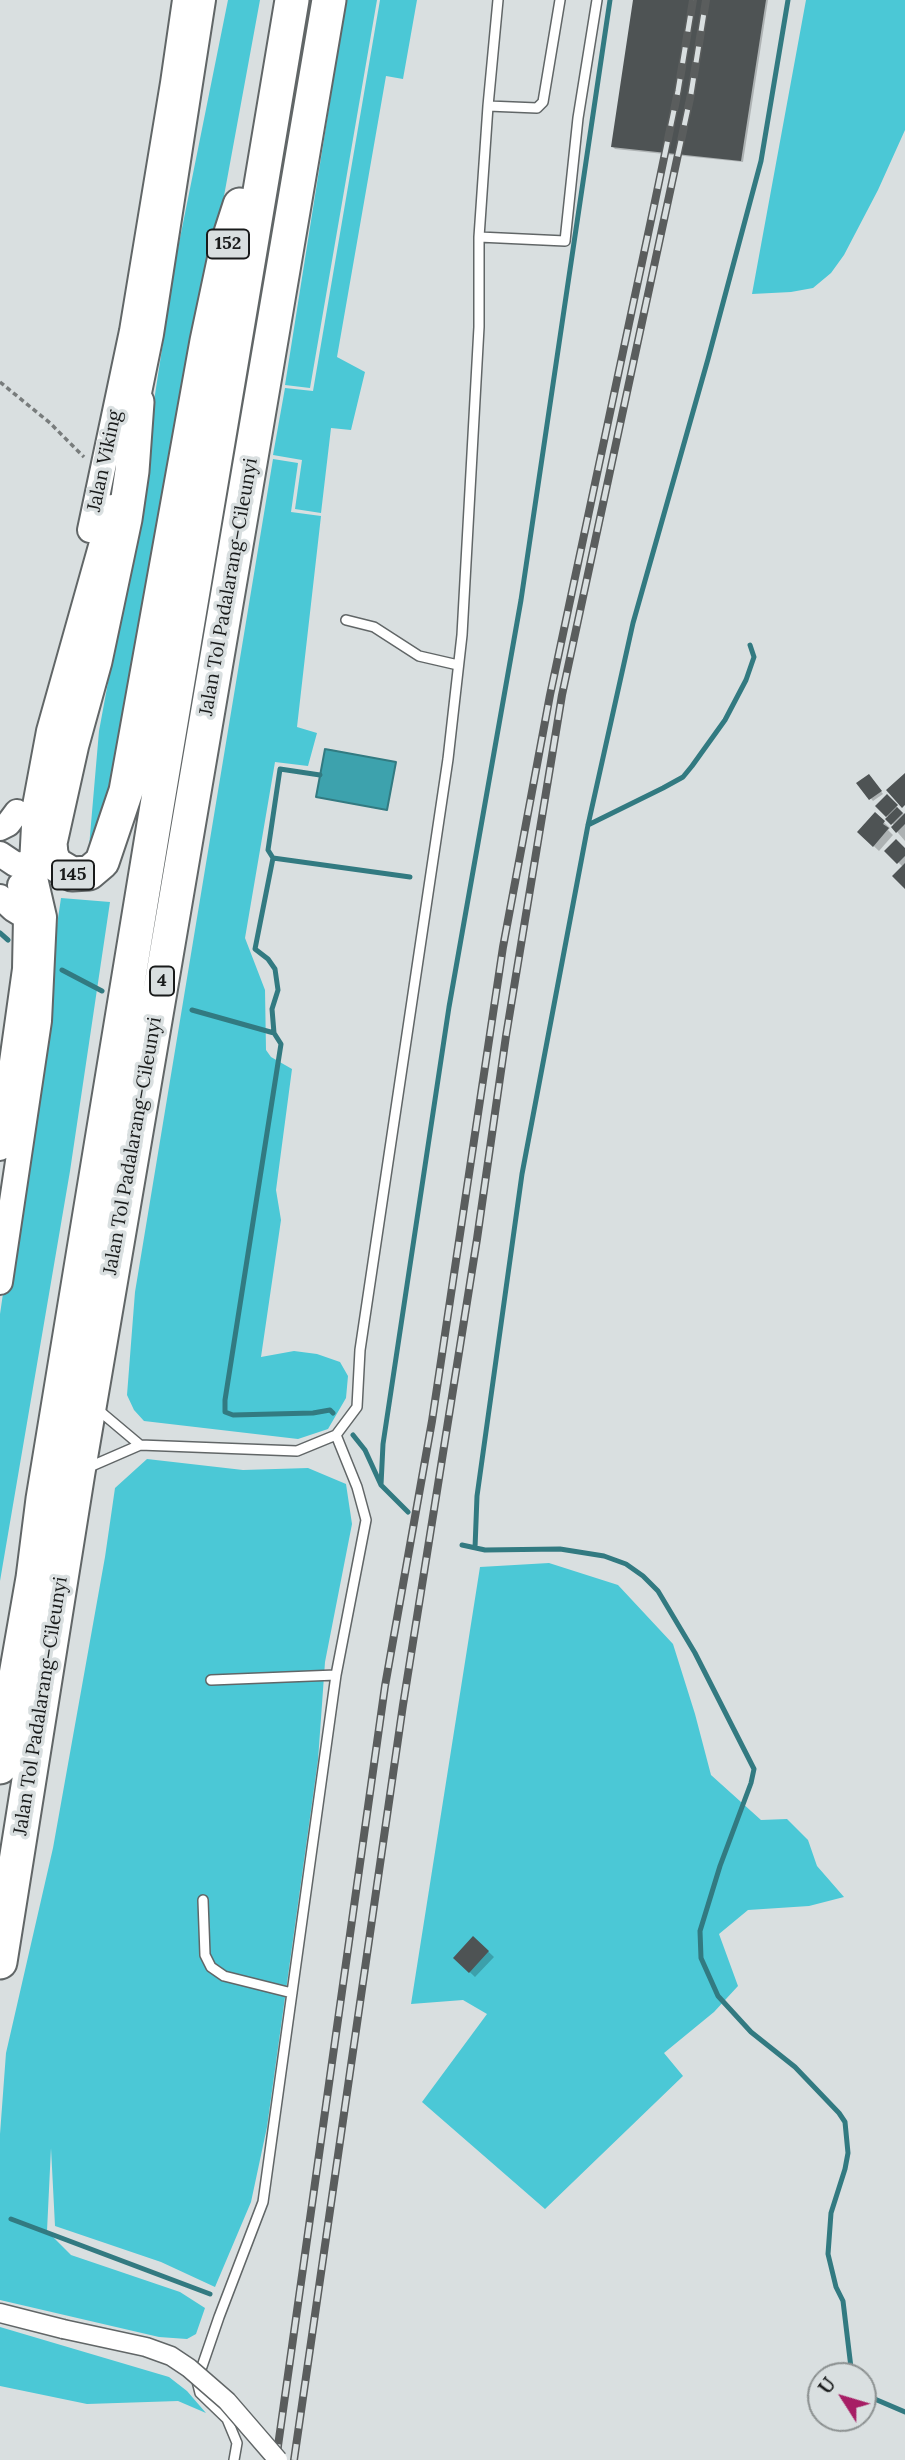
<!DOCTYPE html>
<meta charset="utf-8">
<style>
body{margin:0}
#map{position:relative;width:905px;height:2460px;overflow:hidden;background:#d9dfe0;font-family:Lora,serif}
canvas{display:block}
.north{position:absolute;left:807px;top:2362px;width:70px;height:70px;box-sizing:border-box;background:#d9dfe0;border:2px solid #8c9191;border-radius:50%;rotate:307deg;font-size:19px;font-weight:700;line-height:28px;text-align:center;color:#191b1b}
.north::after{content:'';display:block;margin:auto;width:24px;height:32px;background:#a71e65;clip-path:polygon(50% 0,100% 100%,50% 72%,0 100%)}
</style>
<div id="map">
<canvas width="905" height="2460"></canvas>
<div class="north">U</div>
</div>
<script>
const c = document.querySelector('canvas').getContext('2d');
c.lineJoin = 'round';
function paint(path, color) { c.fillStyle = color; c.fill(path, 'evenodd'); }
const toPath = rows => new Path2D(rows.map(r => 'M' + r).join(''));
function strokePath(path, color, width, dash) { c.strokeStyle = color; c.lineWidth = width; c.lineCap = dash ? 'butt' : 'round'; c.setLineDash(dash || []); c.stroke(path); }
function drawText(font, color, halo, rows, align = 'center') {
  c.font = font + ' Lora,serif'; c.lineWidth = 7; c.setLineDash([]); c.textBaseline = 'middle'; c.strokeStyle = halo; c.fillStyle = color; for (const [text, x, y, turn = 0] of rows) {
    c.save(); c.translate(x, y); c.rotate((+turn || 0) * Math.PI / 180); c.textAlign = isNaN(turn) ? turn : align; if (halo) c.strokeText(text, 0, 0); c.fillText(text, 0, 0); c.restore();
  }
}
const green = toPath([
 [228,0,260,0,111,811,97,845,89,847,99,731,124,596,176,258],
 [346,0,377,0,310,388,285,385],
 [380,0,417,0,403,79,386,76,337,357,365,372,351,430,331,428,321,513,295,509,302,460,273,455,285,388,313,391],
 [806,0,905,0,905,130,878,190,844,255,831,273,813,288,791,292,752,294],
 [273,459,298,463,291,512,321,516,297,727,317,733,308,766,275,762,245,938,265,990,266,1050,271,1057,292,1069,276,1190,281,1220,261,1357,294,1351,317,1354,340,1362,348,1376,346,1398,328,1429,298,1439,144,1421,134,1410,127,1395,135,1292],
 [61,898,110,902,70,1171,0,1581,0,1314],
 [147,1459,243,1470,308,1468,346,1484,352,1524,325,1662,318,1760,267,2127,251,2202,215,2287,161,2262,55,2226,51,2148,47,2231,71,2255,180,2292,205,2308,196,2334,187,2339,159,2337,0,2300,0,2134,6,2053,53,1848,105,1557,115,1488],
 [549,1563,618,1585,673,1644,695,1714,711,1775,761,1820,787,1819,808,1840,817,1866,844,1897,809,1906,748,1910,719,1934,738,1986,714,2012,664,2053,683,2076,545,2209,422,2102,487,2014,463,2000,411,2004,480,1567],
 [0,2327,169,2377,187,2391,206,2413,178,2401,87,2404,0,2386]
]);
const water = toPath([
 [325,749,396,762,387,810,316,797,325,749]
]);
const shadow = toPath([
 [634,0,768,0,743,162,615,149,613,147],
 [871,778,883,794,873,801,859,784],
 [887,797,905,815,905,841,893,827,895,826,888,819,889,817,878,806],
 [875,814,890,828,888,830,893,835,879,851,859,832],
 [905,850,905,887,903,867,887,851],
 [474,1938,494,1957,475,1977,455,1958]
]);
const stream = toPath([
 [588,825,663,788,683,777,692,766,725,720,746,680,754,657,750,645],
 [273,858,268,850,280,769,320,775],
 [0,933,8,940],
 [62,970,102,991],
 [192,1010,274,1033],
 [333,1413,330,1410,313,1413,233,1415,225,1412,225,1400,281,1044,274,1033,272,1009,278,990,275,969,268,959,255,949,273,858,410,877],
 [353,1435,365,1450,381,1485,408,1512],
 [381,1485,383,1444,449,1007,521,600,610,0],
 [462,1545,485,1550,560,1549,604,1556,626,1564,643,1576,658,1591,695,1653,754,1769,751,1783,720,1866,700,1931,701,1958,718,1996,751,2032,795,2067,839,2113,845,2122,848,2153,845,2169,831,2213,828,2254,836,2287,843,2301,852,2376],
 [475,1548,477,1496,522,1174,588,825,633,623,708,359,761,161,788,0],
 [11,2219,210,2294],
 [863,2394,905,2412]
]);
const building = toPath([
 [633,0,766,0,741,161,611,147],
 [905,773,905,805,902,808,886,790],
 [869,774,882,791,869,800,856,783],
 [887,794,898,805,886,817,875,806],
 [897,807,903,813,891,825,885,819],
 [875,812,885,821,883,824,889,828,873,847,857,832],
 [905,813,905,824,896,833,891,827],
 [896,839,905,848,905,856,897,864,884,851],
 [905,863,905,889,892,876],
 [473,1936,489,1951,469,1973,453,1958]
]);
const path = toPath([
 [0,382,50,423,84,457]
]);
const lane = toPath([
 [498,0,488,106,537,108,543,102,560,0],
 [479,237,565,241,578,118,597,0],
 [346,620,374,627,419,656,458,665],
 [96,1408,140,1445],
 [87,1468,140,1445,297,1451,336,1435,357,1407,360,1350,448,759,462,635,479,327,479,237,488,106],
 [211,1680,336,1675],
 [203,1900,205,1955,211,1967,224,1976,292,1993],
 [234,2460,237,2443,227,2419,200,2393,197,2381,219,2317,263,2202,336,1675,366,1520,357,1487,336,1435]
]);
const street = toPath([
 [0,2313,63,2329]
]);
const secondary = toPath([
 [134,417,151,334,203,0],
 [90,530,132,331,173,83,185,0],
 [0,828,8,824,17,812],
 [0,854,15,864,32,865],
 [0,897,13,909,26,917,33,917],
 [0,1148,25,969,26,917,20,885],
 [0,1282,39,1021,44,917,32,865,35,806,49,731,112,507]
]);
const highway = toPath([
 [137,402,132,471,125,519,95,661,72,744,50,843,51,854,55,864,72,874,89,873,102,862,126,791,207,341,228,242,240,205],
 [0,1767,33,1578,43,1499,156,812,292,0],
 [0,1962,78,1472,329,0]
]);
const rail = toPath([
 [276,2460,385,1686,432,1421,503,947,550,695,654,206,678,91,693,0],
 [294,2460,403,1705,477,1239,506,1036,562,695,691,94,706,0]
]);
const streetBridge = toPath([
 [63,2329,146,2347,171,2356,189,2368,227,2401,278,2460]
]);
const shields = [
 [228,244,42],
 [73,875,42],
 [162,981,24]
];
const shieldNames = [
 ["152",228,244],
 ["145",73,875],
 ["4",162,981]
];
const streetNames = [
 ["Jalan Viking",105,461,-78],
 ["Jalan Tol Padalarang–Cileunyi",229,587,-80],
 ["Jalan Tol Padalarang–Cileunyi",133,1146,-80],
 ["Jalan Tol Padalarang–Cileunyi",41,1706,-81]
];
paint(green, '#4bc8d6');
paint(water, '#3da2ad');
strokePath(water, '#327a81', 2);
paint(shadow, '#0003');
strokePath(stream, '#327a81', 5);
paint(building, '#4e5354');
strokePath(lane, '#616667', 12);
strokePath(street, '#616667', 21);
strokePath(secondary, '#616667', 28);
strokePath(highway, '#616667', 37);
strokePath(path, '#787c7c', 3.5, [5, 3.5]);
strokePath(lane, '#fff', 9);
strokePath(street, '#fff', 18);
strokePath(secondary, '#fff', 24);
strokePath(highway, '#fff', 33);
strokePath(rail, '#5a5d5d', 8);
strokePath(rail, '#d9dfe0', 5, [16]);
strokePath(streetBridge, '#616667', 21, []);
strokePath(streetBridge, '#fff', 18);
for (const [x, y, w] of shields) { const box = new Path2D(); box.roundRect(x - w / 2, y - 14.5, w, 29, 5); c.fillStyle = '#d9dfe0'; c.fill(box); strokePath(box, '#191b1b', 2); }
drawText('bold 18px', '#191b1b', null, shieldNames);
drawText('19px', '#191b1b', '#d9dfe0', streetNames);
</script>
